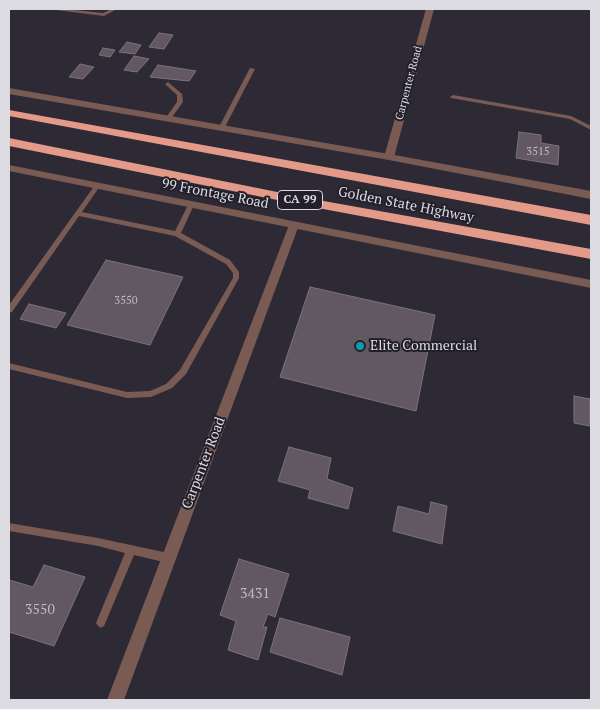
<!DOCTYPE html>
<style>
body{margin:0}
#map{position:relative;width:600px;height:709px;overflow:hidden;background:#2d2a35;font-family:"PT Serif",serif}
canvas{display:block}
.frame{position:absolute;inset:0;border:10px solid #dcdbe2;pointer-events:none}
</style>
<div id="map">
<canvas width="600" height="709"></canvas>
<div class="frame"></div>
</div>
<script>
const c = document.querySelector('canvas').getContext('2d');
c.lineJoin = 'round';
function paint(path, color) { c.fillStyle = color; c.fill(path, 'evenodd'); }
const toPath = rows => new Path2D(rows.map(r => 'M' + r).join(''));
function strokePath(path, color, width, dash) { c.strokeStyle = color; c.lineWidth = width; c.lineCap = dash ? 'butt' : 'round'; c.setLineDash(dash || []); c.stroke(path); }
function drawText(font, color, halo, rows, align = 'center') {
  c.font = font + ' "PT Serif",serif'; c.lineWidth = 4; c.setLineDash([]); c.textBaseline = 'middle'; c.strokeStyle = halo; c.fillStyle = color; for (const [text, x, y, turn = 0] of rows) {
    c.save(); c.translate(x, y); c.rotate((+turn || 0) * Math.PI / 180); c.textAlign = isNaN(turn) ? turn : align; if (halo) c.strokeText(text, 0, 0); c.fillText(text, 0, 0); c.restore();
  }
}
const building = toPath([
 [159,33,173,35,164,49,149,47,159,33],
 [127,42,141,45,135,54,119,52,127,42],
 [103,48,115,50,110,57,99,55,103,48],
 [134,56,149,59,137,72,124,70,134,56],
 [80,64,94,67,83,79,69,77,80,64],
 [158,65,196,71,189,81,150,77,158,65],
 [519,132,541,135,541,143,559,146,558,165,516,158,519,132],
 [106,260,183,277,150,345,67,325,106,260],
 [310,287,435,315,416,411,280,377,310,287],
 [29,304,66,313,56,328,20,319,29,304],
 [574,396,590,399,590,426,574,423,574,396],
 [289,447,331,458,327,479,353,488,348,509,308,498,310,490,278,481,289,447],
 [431,502,447,506,442,544,393,531,398,506,429,514,431,502],
 [239,559,289,574,275,617,268,614,263,627,267,627,258,660,228,650,236,621,220,615,239,559],
 [44,565,85,577,54,646,9,632,9,580,33,587,44,565],
 [280,618,350,637,342,675,270,652,280,618]
]);
const service = toPath([
 [54,9,65,9,103,13,112,9,117,9,104,16,56,10,54,9],
 [250,68,255,69,224,129,221,131,219,130,218,129,250,68],
 [168,82,182,94,183,102,170,120,168,121,165,119,177,102,177,95,166,85,165,84,168,82],
 [453,95,571,116,591,126,591,130,570,119,451,98,450,97,453,95],
 [97,184,100,186,82,212,175,231,189,203,193,203,194,205,181,233,230,260,239,272,239,278,186,374,172,388,151,397,127,398,9,369,9,363,127,392,150,391,166,384,180,370,233,278,233,273,226,264,175,236,79,216,12,312,9,313,9,305,95,185,97,184],
 [9,523,98,538,168,553,171,555,173,558,171,561,168,563,134,555,104,626,101,628,98,626,96,623,125,553,98,546,9,531,9,523]
]);
const minor = toPath([
 [426,9,434,9,394,157,389,160,384,157,426,9],
 [294,221,299,225,124,700,107,700,289,225,294,221]
]);
const tertiary = toPath([
 [9,88,389,154,591,191,591,199,389,160,9,94,9,88],
 [9,165,591,280,591,288,9,171,9,165]
]);
const motorway = toPath([
 [9,110,591,215,591,225,9,116,9,110],
 [9,138,307,198,591,249,591,259,307,206,9,146,9,138]
]);
const markers = [
 [360,346,5,"#0f9aa8"]
];
const farStreetnames = [
 ["Carpenter Road",409,83,-75]
];
const numberNames = [
 ["3515",538,152],
 ["3550",126,301]
];
const shields = [
 [300,200,45]
];
const shieldNames = [
 ["CA 99",300,200]
];
const streetNames = [
 ["99 Frontage Road",215,194,11],
 ["Golden State Highway",406,205,11],
 ["Carpenter Road",204,463,-69]
];
const poiNames = [
 ["Elite Commercial",370,346]
];
const nearNumbernames = [
 ["3431",255,594],
 ["3550",40,610]
];
paint(building, '#625862');
strokePath(building, '#7c727c', 1);
paint(service, '#795b54');
paint(minor, '#795b54');
paint(tertiary, '#795b54');
paint(motorway, '#e39a88');
for (const [x, y, r, color] of markers) { const dot = new Path2D(); dot.arc(x, y, r, 0, 2 * Math.PI); c.fillStyle = color; c.fill(dot); strokePath(dot, '#23202b', 2); }
drawText('11px', '#dcdbe2', '#23202b', farStreetnames);
drawText('11px', '#bebac2', null, numberNames);
for (const [x, y, w] of shields) { const box = new Path2D(); box.roundRect(x - w / 2, y - 9.5, w, 19, 4); c.fillStyle = '#23202b'; c.fill(box); strokePath(box, '#dcdbe2', 1); }
drawText('bold 12px', '#dcdbe2', null, shieldNames);
drawText('14px', '#dcdbe2', '#23202b', streetNames);
drawText('14px', '#dcdbe2', '#23202b', poiNames, 'left');
drawText('14px', '#bebac2', null, nearNumbernames);
</script>
